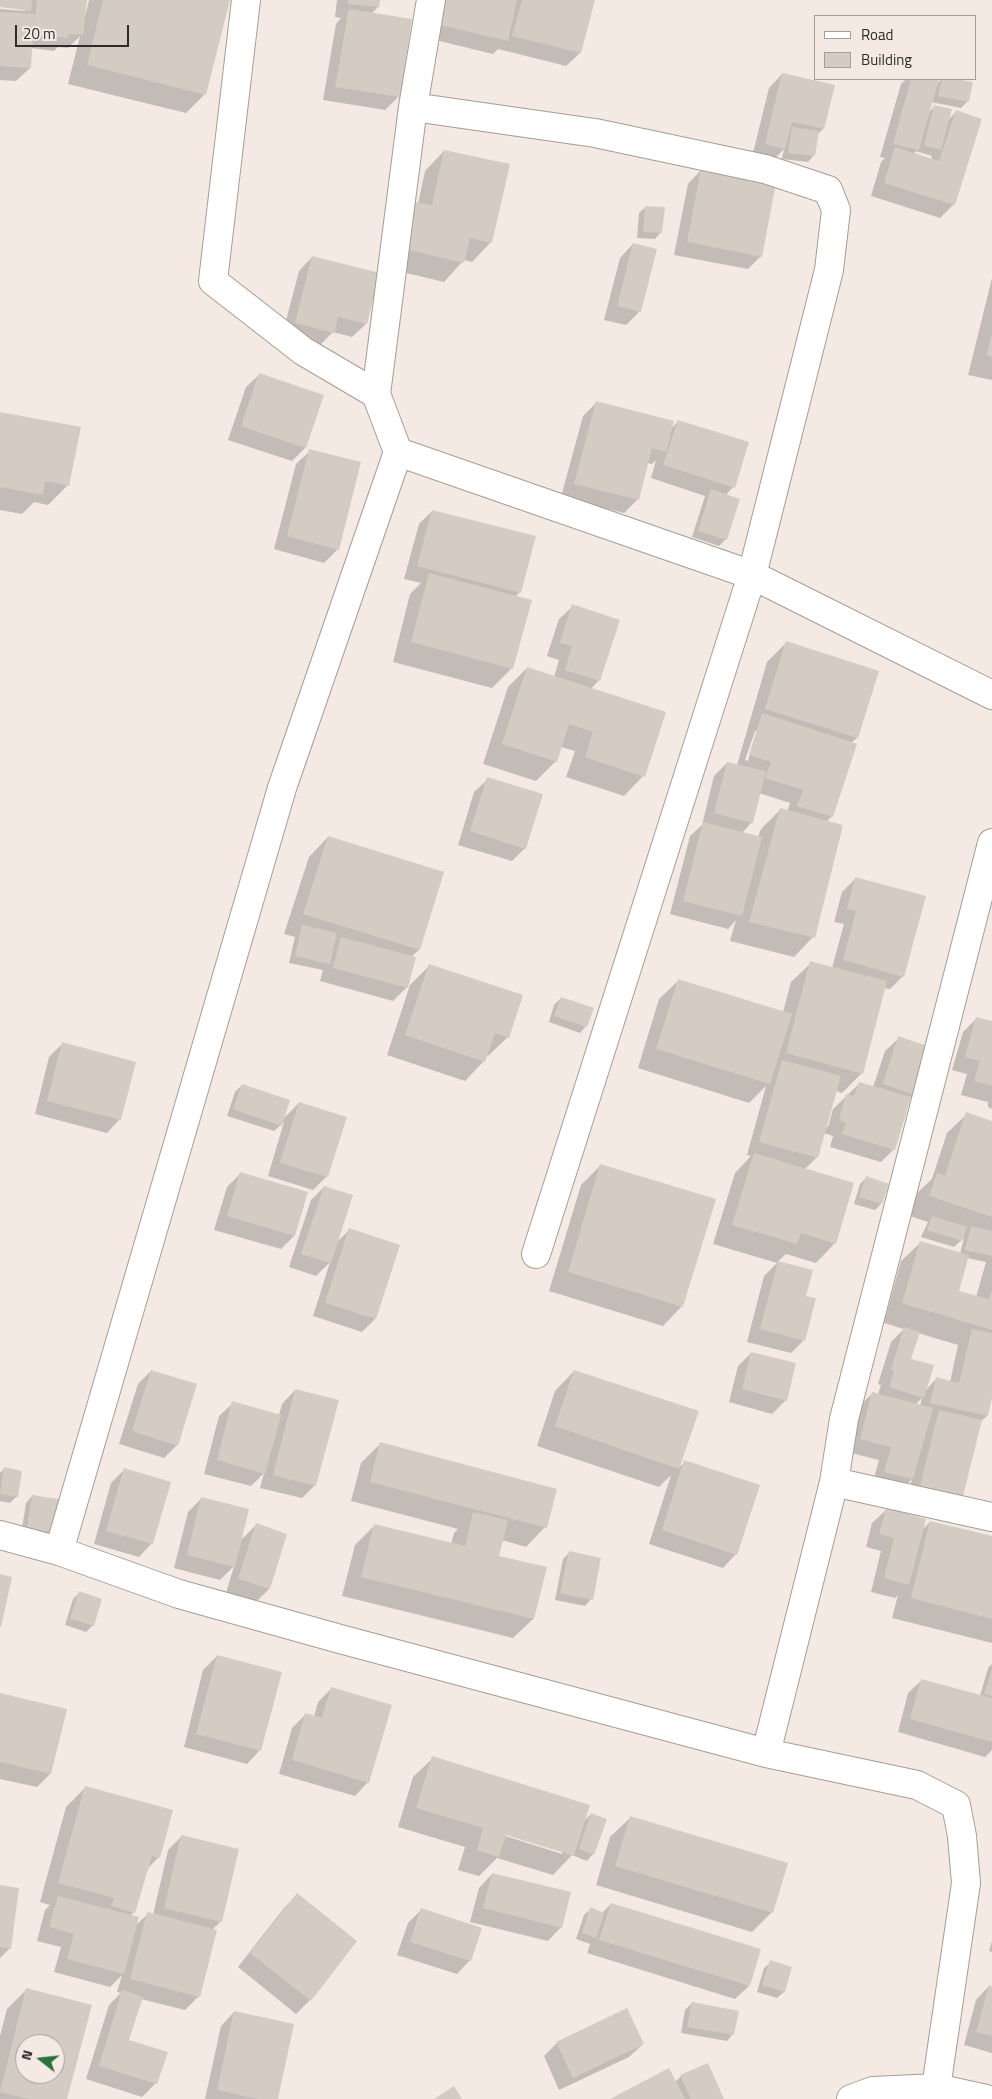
<!DOCTYPE html>
<style>
body{margin:0}
#map{position:relative;width:992px;height:2099px;overflow:hidden;background:#f4eae3;font-family:"Titillium Web",sans-serif}
canvas{display:block}
.legend{position:absolute;left:814px;top:15px;width:162px;height:65px;box-sizing:border-box;background:#f4eae3;border:1px solid #a59e98;margin:0;padding:6px 9px;list-style:none;font-size:15px;color:#2e2b28}
.legend li{display:flex;align-items:center;gap:10px;height:25px}
.legend b{width:25px;border:1px solid #a59e98}
.north{position:absolute;left:15px;top:2034px;width:50px;height:50px;box-sizing:border-box;background:#f4eae3;border:1px solid #a59e98;border-radius:50%;rotate:286deg;font-size:14px;font-weight:700;line-height:20px;text-align:center;color:#2e2b28}
.north::after{content:'';display:block;margin:auto;width:18px;height:22px;background:#28703c;clip-path:polygon(50% 0,100% 100%,50% 72%,0 100%)}
.scale{position:absolute;left:15px;top:25px;width:114px;height:22px;box-sizing:border-box;border:2px solid #2e2b28;border-top:0;padding-left:6px;font-size:15px;line-height:18px;white-space:nowrap;color:#2e2b28;-webkit-text-stroke:4px #f4eae3;paint-order:stroke}
</style>
<div id="map">
<canvas width="992" height="2099"></canvas>
<ul class="legend">
<li><b style="height:6px;background:#fff"></b>Road</li>
<li><b style="height:14px;background:#d4cbc3"></b>Building</li>
</ul>
<div class="north">N</div>
<div class="scale">20 m</div>
</div>
<script>
const c = document.querySelector('canvas').getContext('2d');
c.lineJoin = 'round';
function paint(path, color) { c.fillStyle = color; c.fill(path, 'evenodd'); }
const toPath = rows => new Path2D(rows.map(r => 'M' + r).join(''));
function strokePath(path, color, width, dash) { c.strokeStyle = color; c.lineWidth = width; c.lineCap = dash ? 'butt' : 'round'; c.setLineDash(dash || []); c.stroke(path); }
const shadow = toPath([
 [0,0,86,0,84,13,86,13,89,0,228,0,205,94,186,113,68,84,80,36,68,48,58,47,54,51,31,48,30,68,16,81,0,80,0,9,25,11,25,9,0,6],
 [337,0,379,0,378,7,371,14,399,96,385,110,323,100,336,24,341,18,335,17],
 [436,0,594,0,580,53,566,66,498,49,493,54,427,38],
 [782,74,823,129,817,135,814,155,808,162,782,159,784,149,771,162,752,157,769,88],
 [906,79,938,79,936,84,942,79,972,83,968,101,961,108,931,102,928,113,934,107,948,120,956,112,954,204,940,218,871,196,881,162,885,158,880,157,901,84],
 [916,151,932,156,931,160,913,155],
 [444,151,491,242,472,262,464,260,444,282,385,268,418,204,425,171],
 [701,170,761,256,748,269,674,255,688,184],
 [646,207,661,232,655,239,637,238,639,213],
 [633,244,640,311,626,325,604,320,620,258],
 [312,257,366,324,352,337,333,332,319,346,282,336,299,271],
 [992,278,992,380,968,375],
 [260,374,305,448,292,461,228,440,246,387],
 [597,402,672,428,678,421,733,487,726,495,726,539,719,546,692,537,705,496,651,478,656,460,652,464,647,463,638,499,624,513,561,497,583,416],
 [0,413,68,485,48,505,34,502,22,514,0,510],
 [310,451,338,549,324,563,274,549,296,464],
 [432,511,520,592,515,597,512,668,492,688,393,662,410,594,421,583,404,579,419,524],
 [573,606,599,680,591,689,643,776,624,796,566,777,575,751,561,747,556,761,536,781,483,764,508,687,527,668,554,677,559,660,547,656,559,619],
 [787,642,857,738,851,743,832,816,826,822,813,937,794,957,730,941,736,920,728,929,670,914,690,836,702,825,714,776,727,763,737,765,767,662],
 [755,731,757,731,748,761,745,760],
 [759,793,790,803,787,812,780,810,761,829,758,837,742,833,752,822],
 [488,779,525,848,512,861,458,845,474,792],
 [328,837,443,873,419,950,411,957,407,987,393,1001,320,981,323,970,289,963,295,937,284,934,309,857],
 [855,879,903,976,890,989,884,988,861,1074,842,1093,836,1091,826,1126,828,1127,833,1109,860,1083,873,1087,885,1051,899,1038,914,1094,909,1099,894,1149,881,1162,830,1147,833,1136,824,1133,817,1157,805,1169,835,1243,816,1263,786,1254,777,1262,811,1271,805,1297,804,1340,791,1353,747,1342,764,1276,777,1263,713,1244,735,1173,751,1156,747,1155,766,1086,749,1103,638,1068,659,999,679,980,783,1012,791,982,811,963,832,968,844,924,834,922,842,892],
 [429,966,508,1037,488,1056,486,1056,484,1061,465,1081,387,1055,410,985],
 [561,998,586,1026,580,1033,549,1022,554,1005],
 [976,1019,992,1023,992,1109,988,1107,988,1102,961,1095,967,1074,952,1070,963,1032],
 [62,1044,120,1119,107,1133,35,1114,49,1057],
 [242,1085,283,1119,299,1103,327,1176,313,1190,268,1176,284,1122,274,1131,227,1116,235,1092],
 [967,1114,992,1122,992,1392,987,1416,980,1422,962,1495,948,1509,907,1499,912,1479,899,1492,872,1485,879,1460,847,1452,859,1406,873,1393,878,1394,881,1385,878,1384,891,1342,904,1329,884,1323,901,1261,921,1242,960,1254,964,1238,954,1247,921,1237,928,1222,910,1216,917,1193,932,1179,947,1133],
 [967,1258,986,1262,976,1297,958,1291],
 [918,1333,958,1345,950,1382,936,1379,925,1391,910,1359],
 [922,1398,920,1406,915,1405],
 [601,1165,682,1306,663,1326,549,1291,581,1185],
 [241,1173,306,1193,294,1236,281,1249,214,1230,227,1187],
 [866,1178,881,1204,875,1210,854,1204,860,1184],
 [324,1187,336,1243,350,1229,375,1319,362,1332,313,1316,330,1262,316,1276,289,1267,311,1200],
 [751,1353,786,1400,772,1414,729,1402,738,1366],
 [151,1371,177,1445,164,1458,119,1444,138,1384],
 [574,1371,678,1468,685,1462,736,1554,723,1568,649,1544,671,1475,659,1487,537,1446,555,1391],
 [295,1390,315,1485,302,1498,260,1488,264,1473,251,1486,204,1474,219,1416,233,1403,279,1415,282,1404],
 [380,1444,545,1527,526,1547,502,1540,498,1557,545,1568,533,1619,513,1638,342,1596,355,1545,374,1526,451,1544,454,1533,458,1529,351,1501,361,1463],
 [4,1469,17,1496,10,1503,0,1501,0,1473],
 [124,1470,152,1543,139,1557,94,1544,111,1483],
 [32,1496,63,1501,52,1539,21,1535,26,1503],
 [201,1499,240,1541,256,1525,269,1589,256,1602,226,1593,234,1566,220,1580,174,1568,188,1512],
 [886,1510,922,1530,930,1522,992,1537,992,1643,892,1618,898,1595,895,1598,871,1592,881,1551,866,1547,872,1523],
 [570,1552,591,1599,585,1606,555,1600,563,1559],
 [79,1593,93,1625,86,1632,65,1625,73,1599],
 [217,1656,260,1750,247,1764,184,1747,203,1670],
 [992,1664,992,1750,985,1757,898,1732,908,1693,922,1680,980,1696,988,1668],
 [331,1689,368,1782,355,1796,279,1774,292,1728,306,1714,314,1717,318,1702],
 [0,1694,50,1774,37,1787,0,1779],
 [433,1758,582,1823,591,1814,593,1854,587,1861,572,1855,553,1875,497,1858,479,1876,458,1870,465,1847,398,1827,413,1777],
 [500,1832,562,1851,562,1854,499,1834],
 [86,1787,159,1857,147,1869,134,1912,130,1916,136,1925,148,1914,153,1915,168,1850,181,1837,221,1921,212,1930,199,1996,185,2010,141,1999,127,2041,156,2083,142,2097,86,2079,109,2005,121,1993,117,1992,122,1975,110,1987,54,1972,61,1947,37,1941,45,1910,50,1905,40,1902,66,1807],
 [630,1818,772,1912,752,1932,596,1885,610,1837],
 [492,1874,561,1927,548,1941,470,1922,479,1888],
 [0,1887,10,1948,0,1958],
 [297,1895,355,1941,310,2000,296,2014,238,1967,284,1908],
 [611,1904,749,1986,735,1999,587,1953,590,1944,576,1939,584,1915,591,1909,602,1913],
 [421,1910,470,1960,457,1974,397,1955,408,1923],
 [992,1941,992,1952,989,1951],
 [771,1962,790,1968,784,1992,777,1998,757,1992,764,1968],
 [989,1986,992,1987,992,2053,964,2045,976,2000],
 [27,1989,91,2005,66,2099,0,2099,0,2036,7,2009],
 [25,2044,55,2044,55,2074,25,2074],
 [692,2003,733,2034,727,2041,681,2033,685,2010],
 [234,2012,277,2099,205,2099,221,2026],
 [557,2043,643,2044,629,2057,559,2090,544,2056],
 [681,2076,723,2099,612,2099,675,2082]
]);
const building = toPath([
 [0,0,32,0,31,11,0,7],
 [37,0,87,0,83,35,69,34,68,38,33,34,31,68,0,66,0,12,35,14,34,28],
 [103,0,230,0,206,95,87,65],
 [348,0,380,0,379,7,348,4],
 [446,0,517,0,508,41,440,25],
 [522,0,595,0,581,53,512,36],
 [349,9,412,19,400,97,335,87],
 [782,73,835,85,824,129,792,122,785,149,765,144],
 [911,79,939,79,919,150,893,144],
 [942,79,956,79,973,82,969,102,938,96],
 [934,105,952,109,941,150,924,145],
 [956,110,982,119,955,205,884,183,895,147,939,161],
 [792,127,819,131,815,156,788,153],
 [444,150,510,164,492,243,470,238,464,263,404,249,414,202,432,205],
 [701,169,776,183,762,257,687,242],
 [645,206,665,207,662,233,643,232],
 [633,243,657,249,641,312,617,306],
 [312,256,380,273,367,324,338,317,334,333,295,323],
 [991,336,992,336,992,357,987,355],
 [259,373,324,395,306,448,241,426],
 [596,401,674,421,666,452,652,448,639,500,574,484],
 [0,412,81,427,69,486,45,481,43,495,0,487],
 [678,420,749,442,735,488,663,465],
 [309,449,361,462,339,550,287,536],
 [711,489,740,499,727,540,698,531],
 [432,510,536,536,521,593,417,566],
 [429,573,532,600,513,669,411,642],
 [572,604,620,620,600,681,565,670,572,646,560,643],
 [786,641,879,671,858,738,765,709],
 [527,667,666,712,645,777,585,757,593,732,569,724,557,762,502,744],
 [762,713,857,744,833,817,797,806,803,790,765,778,771,762,749,755],
 [727,762,766,771,753,823,714,813],
 [487,777,543,794,526,849,470,831],
 [780,808,843,825,815,938,749,922],
 [703,822,762,837,742,916,683,901],
 [328,836,444,872,420,950,303,914],
 [855,877,926,896,904,977,843,960,856,911,847,909],
 [302,925,337,933,330,964,295,956],
 [341,937,416,957,408,988,333,968],
 [810,961,887,981,863,1074,786,1053],
 [429,964,523,995,509,1038,495,1033,485,1062,405,1035],
 [678,979,792,1014,770,1084,656,1049],
 [561,997,594,1008,587,1027,554,1016],
 [976,1017,992,1021,992,1086,974,1081,980,1061,965,1057],
 [898,1036,930,1047,915,1095,883,1084],
 [62,1042,136,1062,121,1120,47,1101],
 [782,1060,841,1076,818,1158,759,1142],
 [859,1082,911,1097,895,1150,842,1134,846,1123,839,1120,846,1094,854,1096],
 [242,1084,290,1100,282,1126,233,1109],
 [299,1102,347,1117,328,1177,280,1163],
 [966,1112,992,1121,992,1217,929,1196,937,1173,945,1176],
 [754,1153,854,1183,836,1244,801,1233,797,1244,732,1225],
 [600,1164,716,1199,683,1307,568,1272],
 [240,1172,308,1192,295,1236,227,1216],
 [866,1176,889,1184,882,1204,859,1197],
 [324,1186,353,1195,331,1263,301,1254],
 [932,1216,967,1227,962,1241,927,1230],
 [971,1226,992,1231,992,1256,965,1250],
 [349,1228,400,1245,376,1319,325,1303],
 [920,1241,969,1255,959,1291,989,1299,992,1290,992,1330,902,1303],
 [778,1261,813,1270,806,1296,816,1298,805,1341,760,1329],
 [904,1327,920,1332,911,1359,934,1365,924,1398,889,1387,894,1371,891,1370],
 [972,1329,992,1333,992,1398,988,1416,930,1403,936,1377,959,1383],
 [751,1352,796,1363,787,1401,742,1389],
 [151,1370,197,1384,178,1446,132,1431],
 [574,1370,699,1411,679,1469,555,1426],
 [295,1389,339,1400,316,1486,273,1475],
 [872,1392,933,1408,913,1479,884,1472,891,1447,860,1439],
 [232,1401,281,1415,265,1474,217,1460],
 [939,1410,982,1420,963,1496,920,1486],
 [380,1442,557,1489,547,1528,370,1482],
 [684,1460,760,1485,737,1555,662,1530],
 [4,1467,22,1471,18,1497,0,1494],
 [124,1468,171,1482,153,1544,106,1531],
 [32,1495,65,1500,59,1533,27,1529],
 [201,1497,249,1509,235,1567,187,1555],
 [886,1508,926,1519,909,1585,884,1578,894,1538,879,1534],
 [473,1512,508,1520,499,1556,547,1567,534,1619,361,1577,374,1524,465,1546],
 [930,1521,992,1536,992,1619,911,1598],
 [256,1523,287,1534,270,1589,238,1579],
 [569,1551,601,1558,593,1600,560,1593],
 [0,1574,12,1577,1,1627,0,1626],
 [79,1591,102,1599,94,1626,70,1619],
 [217,1655,282,1672,261,1751,196,1734],
 [992,1670,992,1696,984,1694],
 [921,1679,992,1698,992,1742,910,1719],
 [331,1687,392,1705,369,1783,292,1760,305,1713,322,1718],
 [0,1693,67,1709,51,1774,0,1762],
 [432,1756,590,1805,574,1856,506,1835,499,1857,477,1850,483,1828,416,1808],
 [85,1786,173,1810,160,1858,152,1856,135,1913,111,1906,114,1898,58,1883],
 [591,1813,607,1819,594,1855,579,1849],
 [630,1816,788,1863,773,1913,615,1866],
 [181,1835,239,1849,222,1922,164,1908],
 [492,1873,571,1892,562,1928,483,1908],
 [0,1885,19,1888,11,1949,0,1947],
 [297,1893,357,1941,311,2001,250,1953],
 [58,1896,139,1917,124,1974,67,1959,74,1934,49,1927],
 [611,1903,761,1949,750,1986,599,1940],
 [590,1907,604,1913,596,1938,582,1933],
 [421,1908,482,1928,471,1961,410,1942],
 [147,1912,217,1930,200,1997,130,1979],
 [770,1960,792,1967,785,1992,762,1985],
 [989,1985,992,1986,992,2036,976,2032],
 [26,1988,92,2005,67,2099,29,2099,0,2092],
 [25,2044,55,2044,55,2074,25,2074],
 [122,1990,143,1997,129,2040,168,2052,157,2084,99,2066],
 [692,2002,739,2011,734,2035,687,2027],
 [627,2008,644,2044,573,2078,556,2042],
 [234,2011,294,2024,278,2099,258,2099,217,2090],
 [708,2063,724,2099,691,2099,680,2075],
 [669,2068,685,2099,610,2099],
 [454,2086,462,2099,434,2099]
]);
const minor = toPath([
 [246,0,213,281,303,351,376,394],
 [413,107,595,133,765,169,828,190,836,210,829,270,752,575,536,1254],
 [398,452,752,575,992,695],
 [834,1482,992,1517],
 [0,1535,59,1551,179,1594,340,1639,766,1753,917,1785,956,1805,962,1836,966,1883,936,2088],
 [59,1551,282,788,398,452,376,394,413,107,431,0],
 [766,1753,834,1482,844,1419,992,843],
 [851,2099,873,2091,936,2088,986,2099]
]);
paint(shadow, '#0003');
paint(building, '#d4cbc3');
strokePath(minor, '#a69d96', 30);
strokePath(minor, '#fff', 28);
</script>
